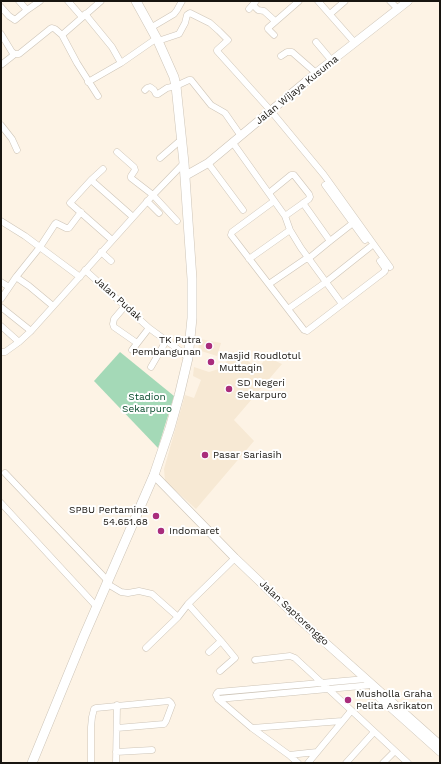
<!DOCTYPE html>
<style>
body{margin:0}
#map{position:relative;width:441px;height:764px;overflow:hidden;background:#fdf3e5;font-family:"Work Sans",sans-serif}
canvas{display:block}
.frame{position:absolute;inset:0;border:2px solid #181510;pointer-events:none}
</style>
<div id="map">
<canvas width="441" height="764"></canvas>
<div class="frame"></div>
</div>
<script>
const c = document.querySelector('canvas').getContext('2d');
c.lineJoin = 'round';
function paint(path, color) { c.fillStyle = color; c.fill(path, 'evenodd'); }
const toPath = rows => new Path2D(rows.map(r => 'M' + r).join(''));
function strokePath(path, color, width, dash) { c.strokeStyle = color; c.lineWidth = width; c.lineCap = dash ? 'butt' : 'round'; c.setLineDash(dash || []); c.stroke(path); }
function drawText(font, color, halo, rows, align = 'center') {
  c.font = font + ' "Work Sans",sans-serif'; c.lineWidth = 4; c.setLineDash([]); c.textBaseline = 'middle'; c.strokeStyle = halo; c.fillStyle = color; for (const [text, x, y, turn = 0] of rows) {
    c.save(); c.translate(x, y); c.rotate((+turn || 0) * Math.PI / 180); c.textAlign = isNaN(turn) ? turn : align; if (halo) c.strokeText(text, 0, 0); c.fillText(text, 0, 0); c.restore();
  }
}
const built = toPath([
 [200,339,221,343,217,356,198,350],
 [233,351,258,368,267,357,282,364,234,420,254,441,196,509,165,481,164,469,185,395,194,398,201,380,193,376,194,367,209,372,225,367,227,360]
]);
const green = toPath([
 [120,352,174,396,158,448,94,381]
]);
const street = toPath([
 [19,1,27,10],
 [68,1,82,17],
 [318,1,355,43],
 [390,1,398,9],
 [253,5,258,10,264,11,275,21],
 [1,7,9,16,15,20,27,10,40,1],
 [249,9,256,1],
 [85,14,112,47,121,63],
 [330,14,345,1],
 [152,27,174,14,177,10,182,1],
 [1,34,12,52,15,54,19,54,50,29,52,28,55,29,62,35,77,63,98,96],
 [62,35,101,1],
 [274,35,268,29,268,28,299,1],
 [158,41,179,34,185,23,187,15,190,13,210,23,219,31,228,40,217,50,217,51,271,111,324,175,390,267],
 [316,42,332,61],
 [281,56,287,52,292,52,316,73],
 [1,65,15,54],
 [88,82,121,63,157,38],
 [145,90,147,88,150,87,154,90,156,94,158,94,167,88,176,86,189,80,191,80,211,105,225,113,241,136],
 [1,125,12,139,17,150],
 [233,143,285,216,290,230,301,248,342,304],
 [117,152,134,167,135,170,131,176,131,178,153,195,177,221],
 [160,158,182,139],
 [208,163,243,210],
 [103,169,91,180,70,203,112,240],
 [91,180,133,217],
 [325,185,365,240],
 [269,193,291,175,294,175,309,194,310,197,309,199,285,216],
 [147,201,159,213],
 [274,201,232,232,231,235,304,330,307,331,384,272,385,271,385,268,380,261],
 [303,203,330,241],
 [1,221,25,236,80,277],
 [101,252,111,261],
 [249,259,290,230],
 [308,259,330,241,353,223],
 [85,270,149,328,183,353,188,358],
 [16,277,29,286,53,306],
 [1,282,9,287],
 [269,284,307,258],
 [1,299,16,277,40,247,55,224,56,223,66,228,69,228,81,212],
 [125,306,114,319,113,324,114,327,137,343],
 [1,307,31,331],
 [288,309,326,282,370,247],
 [1,326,19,342],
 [132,350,149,328],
 [1,352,5,352,19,342,31,331,153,195,184,163],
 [151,367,166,341],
 [5,473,107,580],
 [1,503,96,606],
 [106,583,121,592,128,593,139,591,152,594,178,617],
 [188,604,221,641,235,658,220,671],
 [146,648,178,617,188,604,235,558],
 [209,652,221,641],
 [255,660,290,656,295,658,408,763],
 [375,687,373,689,373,693,440,753],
 [218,699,372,685],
 [252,728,342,721],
 [116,752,152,750],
 [289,755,317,752],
 [91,763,91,727,92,717,94,709,96,708,169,701,171,703,172,705,166,721,164,724,117,728],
 [116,763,117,705],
 [298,763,289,755,252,728,218,699,216,695,217,693,218,692,366,679],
 [308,763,351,711],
 [346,763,374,732],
 [383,763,395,751]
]);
const secondary = toPath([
 [185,176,208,163,316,73,408,1],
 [154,475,235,558,300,620,440,745]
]);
const primary = toPath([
 [32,763,84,636,154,475,170,428,179,396,188,358,192,318,192,279,184,163,176,86,174,77,158,41,136,1]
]);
const markers = [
 [209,346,4,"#a92c7c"],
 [211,362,4,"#a92c7c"],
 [229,389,4,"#a92c7c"],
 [205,455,4,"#a92c7c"],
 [156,516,4,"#a92c7c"],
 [161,531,4,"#a92c7c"],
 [348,700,4,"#a92c7c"]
];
const streetNames = [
 ["Jalan Wijaya Kusuma",297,90,-39],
 ["Jalan Pudak",118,299,42],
 ["Jalan Saptorenggo",294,613,43]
];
const poiNames = [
 ["TK Putra",201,340,"right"],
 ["Pembangunan",201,352,"right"],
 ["Masjid Roudlotul",219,356],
 ["Muttaqin",219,368],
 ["SD Negeri",237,383],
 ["Sekarpuro",237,395],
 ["Pasar Sariasih",213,455],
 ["SPBU Pertamina",148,510,"right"],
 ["54.651.68",148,522,"right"],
 ["Indomaret",169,531],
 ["Musholla Graha",356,694],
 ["Pelita Asrikaton",356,706]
];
const parkNames = [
 ["Stadion",147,397],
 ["Sekarpuro",147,409]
];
paint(built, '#f7e9d4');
paint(green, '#a4d9b7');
strokePath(street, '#cdc4b7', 7);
strokePath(secondary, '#cdc4b7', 9);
strokePath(primary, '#cdc4b7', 10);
strokePath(street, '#fff', 6);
strokePath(secondary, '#fff', 8);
strokePath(primary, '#fff', 9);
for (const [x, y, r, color] of markers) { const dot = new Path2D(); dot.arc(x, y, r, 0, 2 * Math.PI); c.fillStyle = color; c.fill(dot); strokePath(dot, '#fff', 1.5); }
drawText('10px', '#181510', '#fff', streetNames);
drawText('10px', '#181510', '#fff', poiNames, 'left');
drawText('10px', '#094c2d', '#fff', parkNames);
</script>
